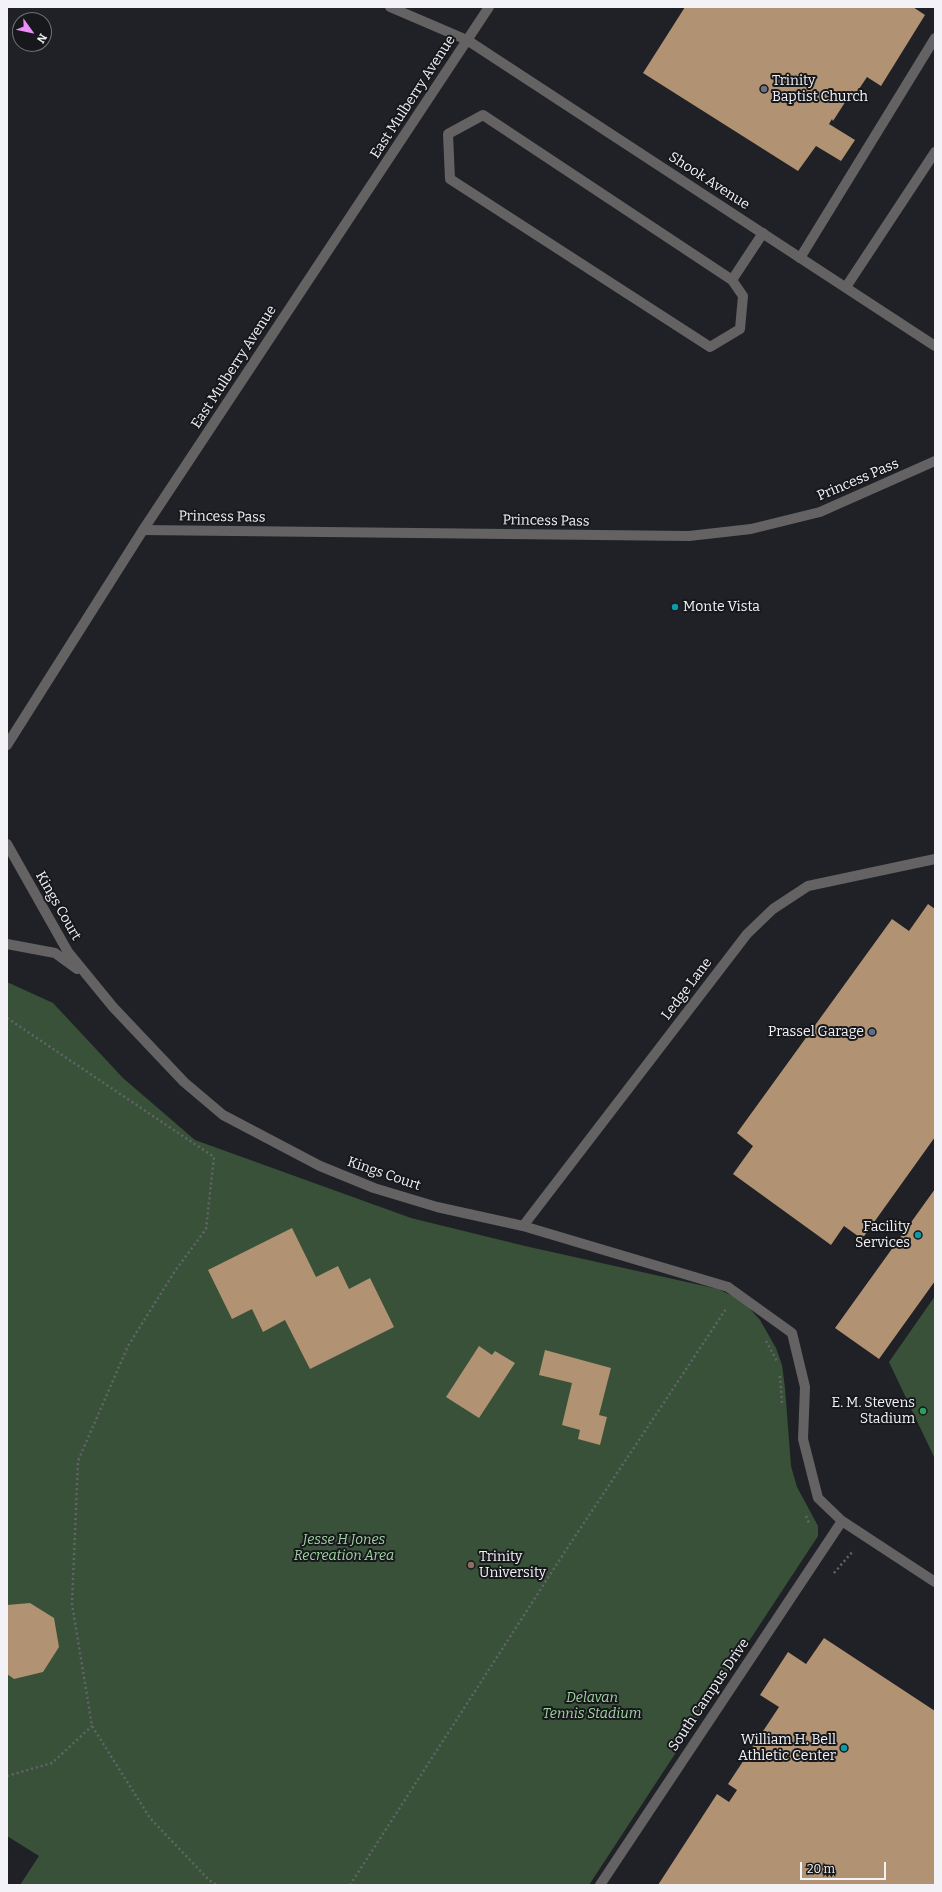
<!DOCTYPE html>
<style>
body{margin:0}
#map{position:relative;width:942px;height:1892px;overflow:hidden;background:#202126;font-family:Bitter,serif}
canvas{display:block}
.frame{position:absolute;inset:0;border:8px solid #f3f3f7;pointer-events:none}
.north{position:absolute;left:12px;top:12px;width:40px;height:40px;box-sizing:border-box;background:#17181c;border:1px solid #6f7074;border-radius:50%;rotate:123deg;font-size:11px;font-weight:700;line-height:16px;text-align:center;color:#f3f3f7}
.north::after{content:'';display:block;margin:auto;width:14px;height:18px;background:#ed8cfa;clip-path:polygon(50% 0,100% 100%,50% 72%,0 100%)}
.scale{position:absolute;left:800px;top:1862px;width:86px;height:18px;box-sizing:border-box;border:2px solid #f3f3f7;border-top:0;padding-left:5px;font-size:12px;line-height:14px;white-space:nowrap;color:#f3f3f7;-webkit-text-stroke:3px #17181c;paint-order:stroke}
</style>
<div id="map">
<canvas width="942" height="1892"></canvas>
<div class="frame"></div>
<div class="north">N</div>
<div class="scale">20 m</div>
</div>
<script>
const c = document.querySelector('canvas').getContext('2d');
c.lineJoin = 'round';
function paint(path, color) { c.fillStyle = color; c.fill(path, 'evenodd'); }
const toPath = rows => new Path2D(rows.map(r => 'M' + r).join(''));
function strokePath(path, color, width, dash) { c.strokeStyle = color; c.lineWidth = width; c.lineCap = dash ? 'butt' : 'round'; c.setLineDash(dash || []); c.stroke(path); }
function drawText(font, color, halo, rows, align = 'center') {
  c.font = font + ' Bitter,serif'; c.lineWidth = 4; c.setLineDash([]); c.textBaseline = 'middle'; c.strokeStyle = halo; c.fillStyle = color; for (const [text, x, y, turn = 0] of rows) {
    c.save(); c.translate(x, y); c.rotate((+turn || 0) * Math.PI / 180); c.textAlign = isNaN(turn) ? turn : align; if (halo) c.strokeText(text, 0, 0); c.fillText(text, 0, 0); c.restore();
  }
}
const green = toPath([
 [7,982,53,1003,123,1078,195,1140,411,1218,525,1246,718,1289,743,1301,760,1320,776,1348,782,1365,785,1388,791,1466,797,1487,818,1526,818,1536,589,1885,20,1885,39,1856,7,1836],
 [935,1296,935,1459,889,1362]
]);
const building = toPath([
 [685,7,913,7,925,15,881,86,867,77,855,95,851,93,833,121,832,119,829,124,855,140,841,161,816,146,798,171,643,73],
 [928,904,935,909,935,1137,862,1239,844,1226,831,1245,733,1174,753,1146,737,1133,892,919,909,931],
 [935,1189,935,1281,879,1359,835,1328],
 [292,1228,316,1277,338,1266,349,1289,370,1278,394,1327,310,1369,285,1320,263,1332,252,1309,232,1319,208,1270],
 [479,1346,492,1355,495,1351,515,1363,479,1418,446,1397],
 [545,1350,611,1368,599,1415,607,1417,600,1445,578,1439,580,1430,562,1425,572,1383,539,1375],
 [30,1603,54,1618,59,1647,43,1672,14,1679,7,1674,7,1605],
 [824,1638,935,1711,935,1885,658,1885,717,1794,729,1802,737,1790,728,1784,779,1707,760,1695,788,1652,806,1664]
]);
const path = toPath([
 [7,1018,214,1157,206,1229,175,1271,128,1346,78,1461,72,1604,92,1726,150,1818,209,1880,217,1885],
 [766,1341,777,1361],
 [780,1376,782,1404],
 [806,1516,809,1523],
 [834,1573,853,1551],
 [7,1776,52,1763,92,1726],
 [350,1885,566,1550,726,1309]
]);
const service = toPath([
 [800,258,935,38],
 [732,280,743,296,740,329,710,347,450,179,448,134,483,115,732,280,763,233],
 [846,287,935,152],
 [728,1287,792,1333,805,1387,803,1439,818,1498,842,1521,935,1582],
 [600,1885,842,1521]
]);
const minor = toPath([
 [390,7,467,40],
 [143,530,689,536,751,529,820,512,935,461],
 [7,844,68,952,113,1007,184,1082,223,1115,320,1166,374,1188,437,1207,523,1226,728,1287],
 [7,944,55,953,77,969],
 [523,1226,747,934,773,909,808,886,935,859]
]);
const tertiary = toPath([
 [467,40,935,346],
 [7,745,143,530,489,7]
]);
const markers = [
 [764,89,4,"#6b7280"],
 [675,607,4,"#0f9aa8"],
 [872,1032,4,"#5c6f8a"],
 [918,1235,4,"#0f9aa8"],
 [923,1411,4,"#2e9e5b"],
 [471,1565,4,"#8d6e63"],
 [844,1748,4,"#0f9aa8"]
];
const poiNames = [
 ["Trinity",772,81,"left"],
 ["Baptist Church",772,97,"left"],
 ["Monte Vista",683,607,"left"],
 ["Prassel Garage",864,1032],
 ["Facility",910,1227],
 ["Services",910,1243],
 ["E. M. Stevens",915,1403],
 ["Stadium",915,1419],
 ["Trinity",479,1557,"left"],
 ["University",479,1573,"left"],
 ["William H. Bell",836,1740],
 ["Athletic Center",836,1756]
];
const streetNames = [
 ["East Mulberry Avenue",413,97,-57],
 ["Shook Avenue",709,181,33],
 ["East Mulberry Avenue",234,367,-57],
 ["Princess Pass",858,480,-23],
 ["Princess Pass",222,517,1],
 ["Princess Pass",546,521,1],
 ["Kings Court",58,906,60],
 ["Ledge Lane",687,989,-53],
 ["Kings Court",384,1174,19],
 ["South Campus Drive",709,1695,-56]
];
const parkNames = [
 ["Jesse H Jones",344,1540],
 ["Recreation Area",344,1556],
 ["Delavan",592,1698],
 ["Tennis Stadium",592,1714]
];
paint(green, '#385138');
paint(building, '#b19272');
strokePath(path, '#636469', 2.5, [2, 3]);
strokePath(service, '#656263', 10);
strokePath(minor, '#656263', 10);
strokePath(tertiary, '#656263', 10);
for (const [x, y, r, color] of markers) { const dot = new Path2D(); dot.arc(x, y, r, 0, 2 * Math.PI); c.fillStyle = color; c.fill(dot); strokePath(dot, '#17181c', 1.5); }
drawText('14px', '#f3f3f7', '#17181c', poiNames, 'right');
drawText('14px', '#f3f3f7', '#17181c', streetNames);
drawText('italic 14px', '#a0d3a0', '#17181c', parkNames);
</script>
